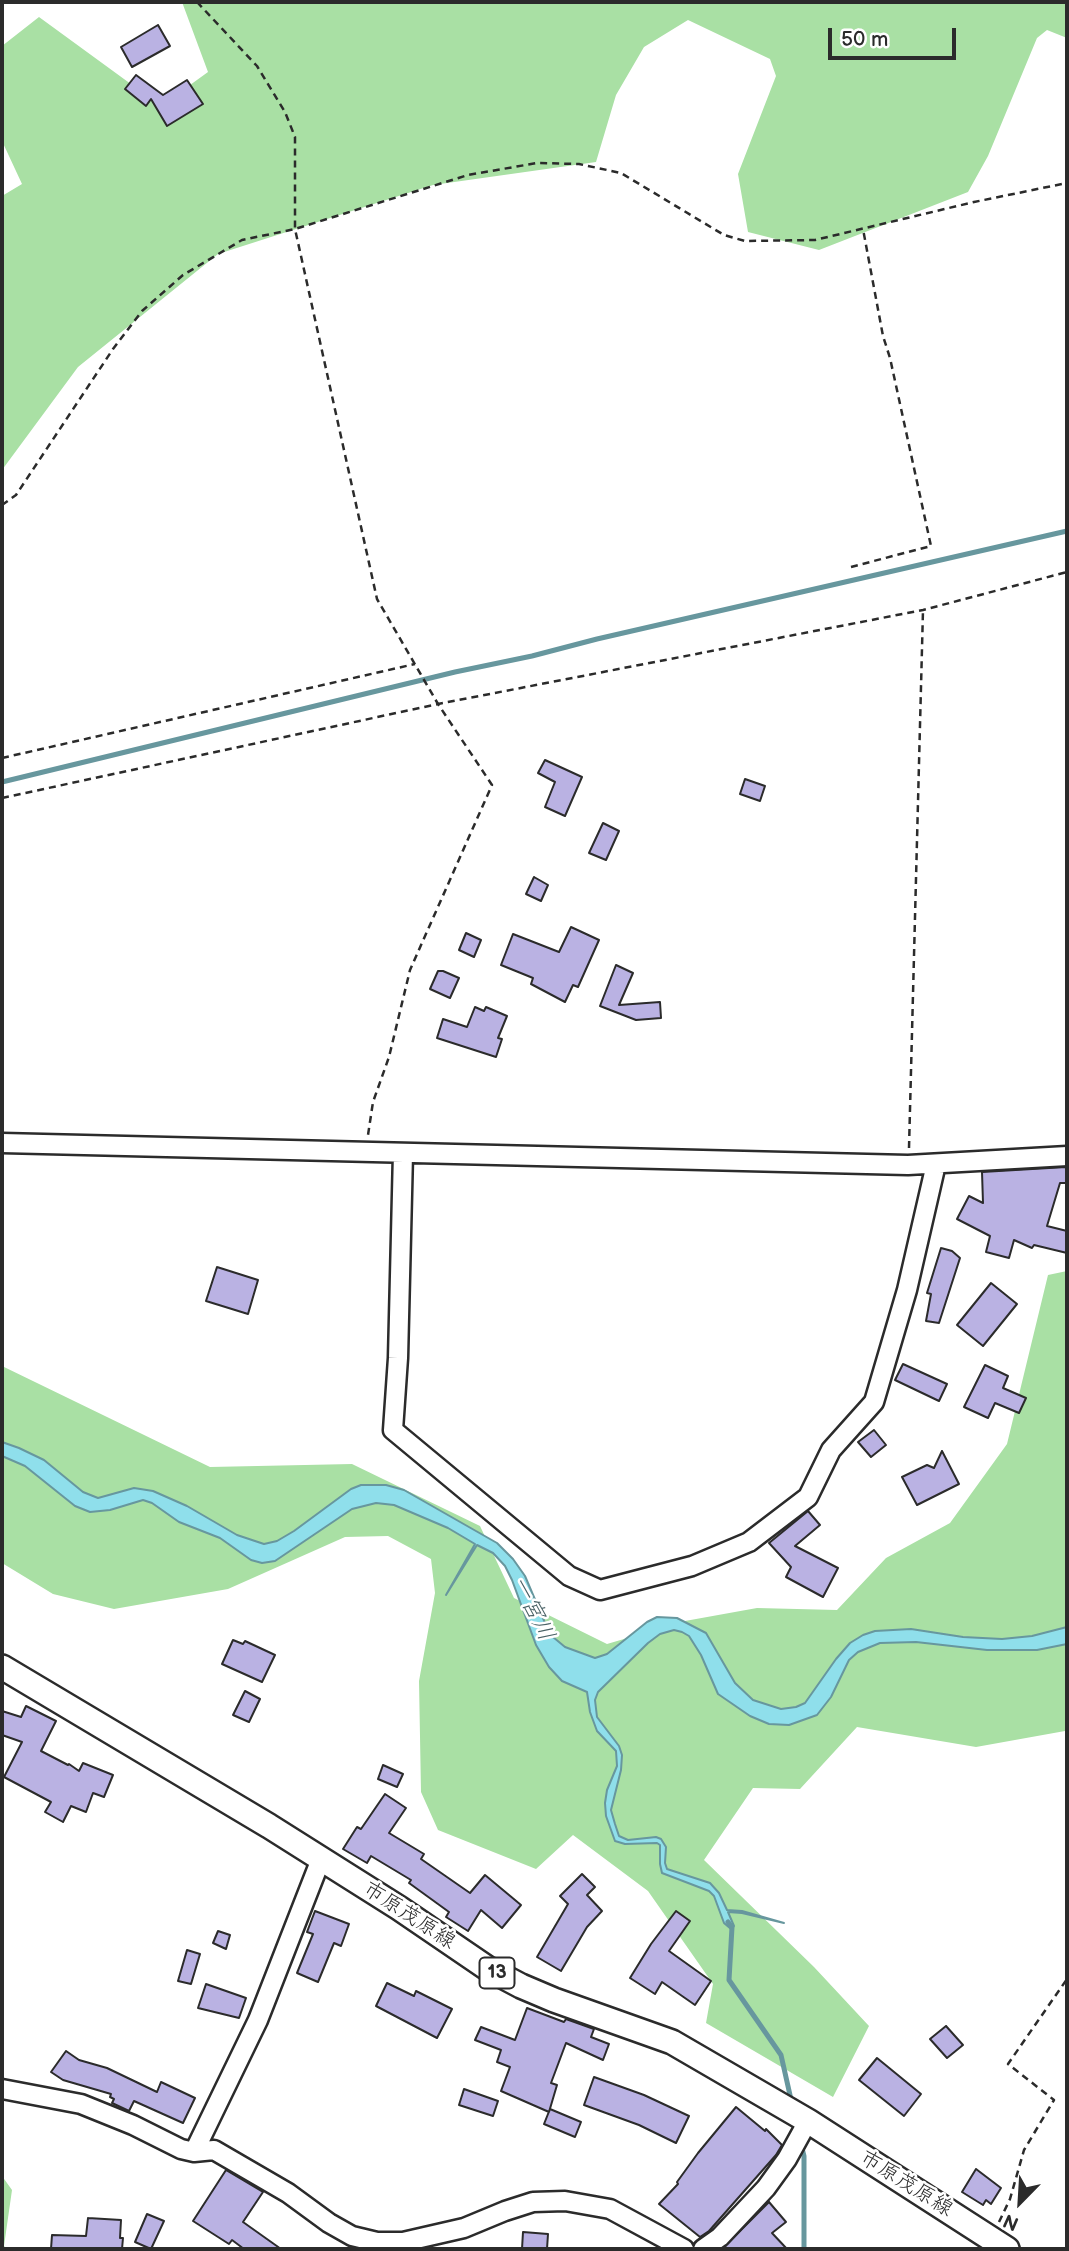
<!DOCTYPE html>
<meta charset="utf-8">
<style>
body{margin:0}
#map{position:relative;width:1069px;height:2251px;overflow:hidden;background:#fff;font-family:"Balsamiq Sans",sans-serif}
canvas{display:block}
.frame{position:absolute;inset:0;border:4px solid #2b2b2b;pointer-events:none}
.north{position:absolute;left:985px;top:2167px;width:70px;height:70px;-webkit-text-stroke:5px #fff;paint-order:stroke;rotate:204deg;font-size:19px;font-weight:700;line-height:28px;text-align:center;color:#2b2b2b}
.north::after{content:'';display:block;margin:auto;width:24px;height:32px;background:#2b2b2b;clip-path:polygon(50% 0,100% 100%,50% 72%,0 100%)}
.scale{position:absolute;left:828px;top:28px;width:128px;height:32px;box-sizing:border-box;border:4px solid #2b2b2b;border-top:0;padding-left:9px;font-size:21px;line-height:24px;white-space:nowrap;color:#2b2b2b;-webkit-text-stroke:5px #fff;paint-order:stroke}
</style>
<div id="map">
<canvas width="1069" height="2251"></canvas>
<div class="frame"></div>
<div class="north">N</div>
<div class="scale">50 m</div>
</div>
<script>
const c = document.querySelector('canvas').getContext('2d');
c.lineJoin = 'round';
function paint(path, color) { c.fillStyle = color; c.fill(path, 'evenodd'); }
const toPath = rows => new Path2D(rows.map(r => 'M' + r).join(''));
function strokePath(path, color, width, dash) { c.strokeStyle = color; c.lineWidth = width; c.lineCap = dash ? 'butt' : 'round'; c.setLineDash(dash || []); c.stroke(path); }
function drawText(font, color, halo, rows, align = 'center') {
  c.font = font + ' "Balsamiq Sans","Klee One",sans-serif'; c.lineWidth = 5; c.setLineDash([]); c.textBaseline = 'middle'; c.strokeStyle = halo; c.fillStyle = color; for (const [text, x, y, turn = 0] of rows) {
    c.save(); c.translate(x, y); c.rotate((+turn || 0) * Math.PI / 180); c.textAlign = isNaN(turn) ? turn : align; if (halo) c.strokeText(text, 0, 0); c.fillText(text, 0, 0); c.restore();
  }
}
const green = toPath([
 [182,2,1067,2,1067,38,1047,30,1037,38,988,156,968,192,819,250,748,232,738,174,776,76,770,59,688,20,644,47,616,95,596,162,433,185,218,254,78,367,2,470,2,196,22,184,2,141,2,46,39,17,161,106,208,72],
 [1067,1271,1067,1728,1065,1731,976,1747,857,1727,800,1789,753,1788,704,1860,814,1967,869,2026,833,2097,706,2023,713,1984,648,1891,573,1835,536,1869,438,1830,421,1792,419,1681,435,1593,431,1559,388,1536,345,1537,228,1589,114,1609,53,1594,2,1563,2,1366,210,1467,352,1464,480,1526,514,1598,607,1644,685,1621,757,1608,837,1610,886,1558,950,1523,1007,1444,1048,1275],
 [2,2176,12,2190,4,2246,7,2249,2,2249]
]);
const water = toPath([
 [2,1442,19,1448,44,1460,83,1492,98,1498,134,1488,153,1491,187,1506,237,1535,264,1544,277,1541,294,1531,351,1489,361,1485,386,1485,404,1490,497,1543,513,1559,525,1576,545,1623,553,1637,565,1647,595,1658,607,1654,647,1622,657,1617,677,1618,706,1633,735,1683,753,1700,781,1709,796,1707,805,1703,836,1659,850,1643,863,1635,875,1631,911,1629,963,1637,1002,1639,1032,1636,1067,1627,1067,1644,1037,1650,987,1650,916,1642,880,1643,858,1652,849,1660,831,1697,817,1715,789,1725,769,1724,750,1716,718,1694,701,1655,689,1636,682,1632,674,1630,660,1634,648,1643,598,1692,595,1700,597,1717,619,1746,622,1755,621,1770,611,1810,615,1824,619,1836,628,1840,656,1837,661,1839,666,1847,665,1863,667,1869,710,1883,719,1893,727,1910,742,1911,784,1923,742,1913,728,1912,734,1926,731,1929,724,1923,714,1896,709,1891,662,1873,660,1864,660,1845,657,1843,625,1844,615,1841,606,1816,605,1803,607,1790,617,1766,616,1751,597,1731,590,1712,587,1692,562,1681,549,1667,536,1645,512,1580,505,1566,493,1553,477,1545,446,1595,475,1544,448,1528,394,1505,376,1503,352,1509,275,1561,262,1563,251,1560,220,1538,179,1522,152,1503,143,1500,110,1510,90,1512,75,1506,25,1466,2,1456,2,1442]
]);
const stream = toPath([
 [2,782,455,672,532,656,597,639,1067,531],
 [728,1922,732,1927,729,1980,781,2055,792,2104],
 [801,2144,804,2156,804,2249]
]);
const building = toPath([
 [158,25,170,46,132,67,121,47,158,25],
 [136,75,163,95,187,80,203,104,167,126,151,99,146,106,125,89,136,75],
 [545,760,582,777,565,816,545,807,555,782,538,773,545,760],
 [745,779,765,786,760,801,740,794,745,779],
 [603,823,619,831,606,860,589,853,603,823],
 [534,877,548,885,541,901,526,894,534,877],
 [571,927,599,940,578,987,573,985,565,1002,531,984,533,978,501,965,513,934,559,952,571,927],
 [466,933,481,940,474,957,459,950,466,933],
 [616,965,633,973,619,1005,660,1002,661,1018,636,1020,600,1006,616,965],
 [438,971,443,971,459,978,450,998,430,989,438,971],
 [475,1007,484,1011,486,1007,507,1016,498,1038,502,1039,496,1057,437,1038,443,1019,467,1027,475,1007],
 [1066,1167,1066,1183,1060,1183,1047,1226,1067,1231,1067,1253,1034,1245,1032,1248,1014,1240,1009,1258,986,1252,990,1236,957,1219,969,1196,983,1203,982,1172,1066,1167],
 [941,1248,952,1251,960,1258,939,1323,926,1321,931,1294,927,1293,941,1248],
 [217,1267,258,1280,248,1314,206,1301,217,1267],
 [991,1283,1017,1304,983,1346,957,1325,991,1283],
 [903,1364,947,1384,939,1401,895,1380,903,1364],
 [985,1365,1008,1376,1003,1388,1026,1398,1019,1413,995,1403,988,1418,964,1407,985,1365],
 [874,1430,886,1445,871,1457,858,1442,874,1430],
 [942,1451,959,1484,917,1505,902,1477,927,1465,934,1468,942,1451],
 [808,1511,820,1525,795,1546,838,1568,823,1597,786,1577,791,1567,769,1543,808,1511],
 [233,1640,243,1644,245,1641,275,1655,262,1682,222,1664,233,1640],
 [245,1691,260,1699,249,1722,233,1715,245,1691],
 [26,1706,56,1721,41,1751,68,1765,69,1764,79,1771,83,1763,113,1775,104,1797,93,1793,86,1812,71,1806,63,1822,45,1812,51,1802,4,1777,22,1742,2,1735,2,1711,21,1717,26,1706],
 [383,1765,403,1774,397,1787,378,1779,383,1765],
 [385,1794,406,1808,389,1833,424,1854,421,1859,470,1893,485,1875,521,1905,502,1928,481,1910,468,1931,446,1917,449,1912,409,1883,411,1880,371,1856,367,1863,343,1849,357,1827,361,1829,385,1794],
 [582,1874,595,1887,587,1895,602,1911,587,1927,561,1971,537,1957,568,1904,560,1896,582,1874],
 [315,1911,349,1924,341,1946,334,1943,318,1982,297,1973,313,1934,307,1932,315,1911],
 [676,1911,690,1921,669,1951,711,1981,695,2005,662,1982,655,1994,630,1978,651,1944,676,1911],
 [218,1931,230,1935,226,1949,213,1943,218,1931],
 [187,1950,200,1954,191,1984,178,1981,187,1950],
 [387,1983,414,1996,416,1991,452,2009,437,2038,376,2006,387,1983],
 [206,1984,246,1998,239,2018,198,2008,206,1984],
 [527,2008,564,2022,566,2019,594,2029,591,2037,609,2044,603,2060,566,2043,551,2083,557,2085,549,2112,501,2091,510,2067,497,2062,501,2050,475,2040,481,2027,515,2040,527,2008],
 [946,2026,963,2045,947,2058,930,2039,946,2026],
 [66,2051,79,2060,107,2068,157,2092,161,2082,195,2098,183,2123,134,2101,129,2111,112,2103,114,2099,110,2097,111,2094,63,2080,51,2072,66,2051],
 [877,2058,921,2094,904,2116,859,2080,877,2058],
 [594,2077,644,2095,689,2116,676,2143,639,2125,584,2105,594,2077],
 [464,2089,498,2101,493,2116,459,2105,464,2089],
 [736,2107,765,2131,766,2129,782,2145,776,2155,709,2231,700,2237,659,2204,678,2184,677,2182,698,2153,736,2107],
 [550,2109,581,2122,575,2137,544,2124,550,2109],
 [976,2169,1001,2188,991,2204,986,2200,983,2205,962,2192,976,2169],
 [226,2170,263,2192,243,2222,281,2249,244,2249,232,2240,229,2244,193,2221,226,2170],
 [769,2202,786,2222,772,2233,787,2249,722,2249,769,2202],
 [147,2214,164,2221,151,2249,135,2242,147,2214],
 [88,2218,121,2220,120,2238,123,2238,122,2249,51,2249,52,2235,86,2236,88,2218],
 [523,2232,548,2234,547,2249,522,2249,523,2232]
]);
const path = toPath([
 [197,2,257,66,285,112,295,137,295,229,377,599,438,704,492,785,410,970,389,1057,373,1102,368,1135],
 [2,505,16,495,113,349,142,311,183,275,242,240,295,229,468,175,537,163,579,164,621,173,724,235,745,241,815,240,974,202,1062,184,1067,187],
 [851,567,931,546,890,358,883,336,863,229],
 [2,758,415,664],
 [2,798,438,704,923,610,1067,572],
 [909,1148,923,610],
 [999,2222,1010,2199,1024,2150,1054,2100,1008,2064,1067,1979]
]);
const minor = toPath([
 [2,1143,908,1165,1067,1156],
 [403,1153,398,1358,393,1430,569,1576,600,1590,692,1566,749,1542,808,1497,831,1450,874,1402,907,1290,936,1164],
 [2,2089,81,2104,133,2125,181,2149,194,2152,214,2150,288,2193,329,2223,352,2236,377,2242,403,2242,464,2228,505,2211,533,2202,565,2201,610,2209,684,2249],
 [194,2152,258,2020,321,1859],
 [703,2249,720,2237,766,2188,787,2159,808,2121]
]);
const major = toPath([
 [2,1667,269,1826,399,1908,487,1968,521,1986,554,2000,672,2042,808,2121,1007,2249]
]);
const shields = [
 [497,1973,35]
];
const shieldNames = [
 ["13",497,1973]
];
const streetNames = [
 ["市原茂原線",409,1916,33],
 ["市原茂原線",906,2184,32]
];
const waterNames = [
 ["一宮川",532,1609,64]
];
paint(green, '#a9e0a4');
paint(water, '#8fdfeb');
strokePath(water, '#67979e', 2);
strokePath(stream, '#67979e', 5);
paint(building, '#bab2e3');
strokePath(building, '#2b2b2b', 2);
strokePath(minor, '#2b2b2b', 23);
strokePath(major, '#2b2b2b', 28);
strokePath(path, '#2b2b2b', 2.5, [7, 5]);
strokePath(minor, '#fff', 18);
strokePath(major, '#fff', 23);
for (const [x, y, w] of shields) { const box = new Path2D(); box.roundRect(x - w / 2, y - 15.5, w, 31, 5); c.fillStyle = '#fff'; c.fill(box); strokePath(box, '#2b2b2b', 2); }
drawText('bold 19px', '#2b2b2b', null, shieldNames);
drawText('21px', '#2b2b2b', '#fff', streetNames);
drawText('italic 23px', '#496165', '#fff', waterNames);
</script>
